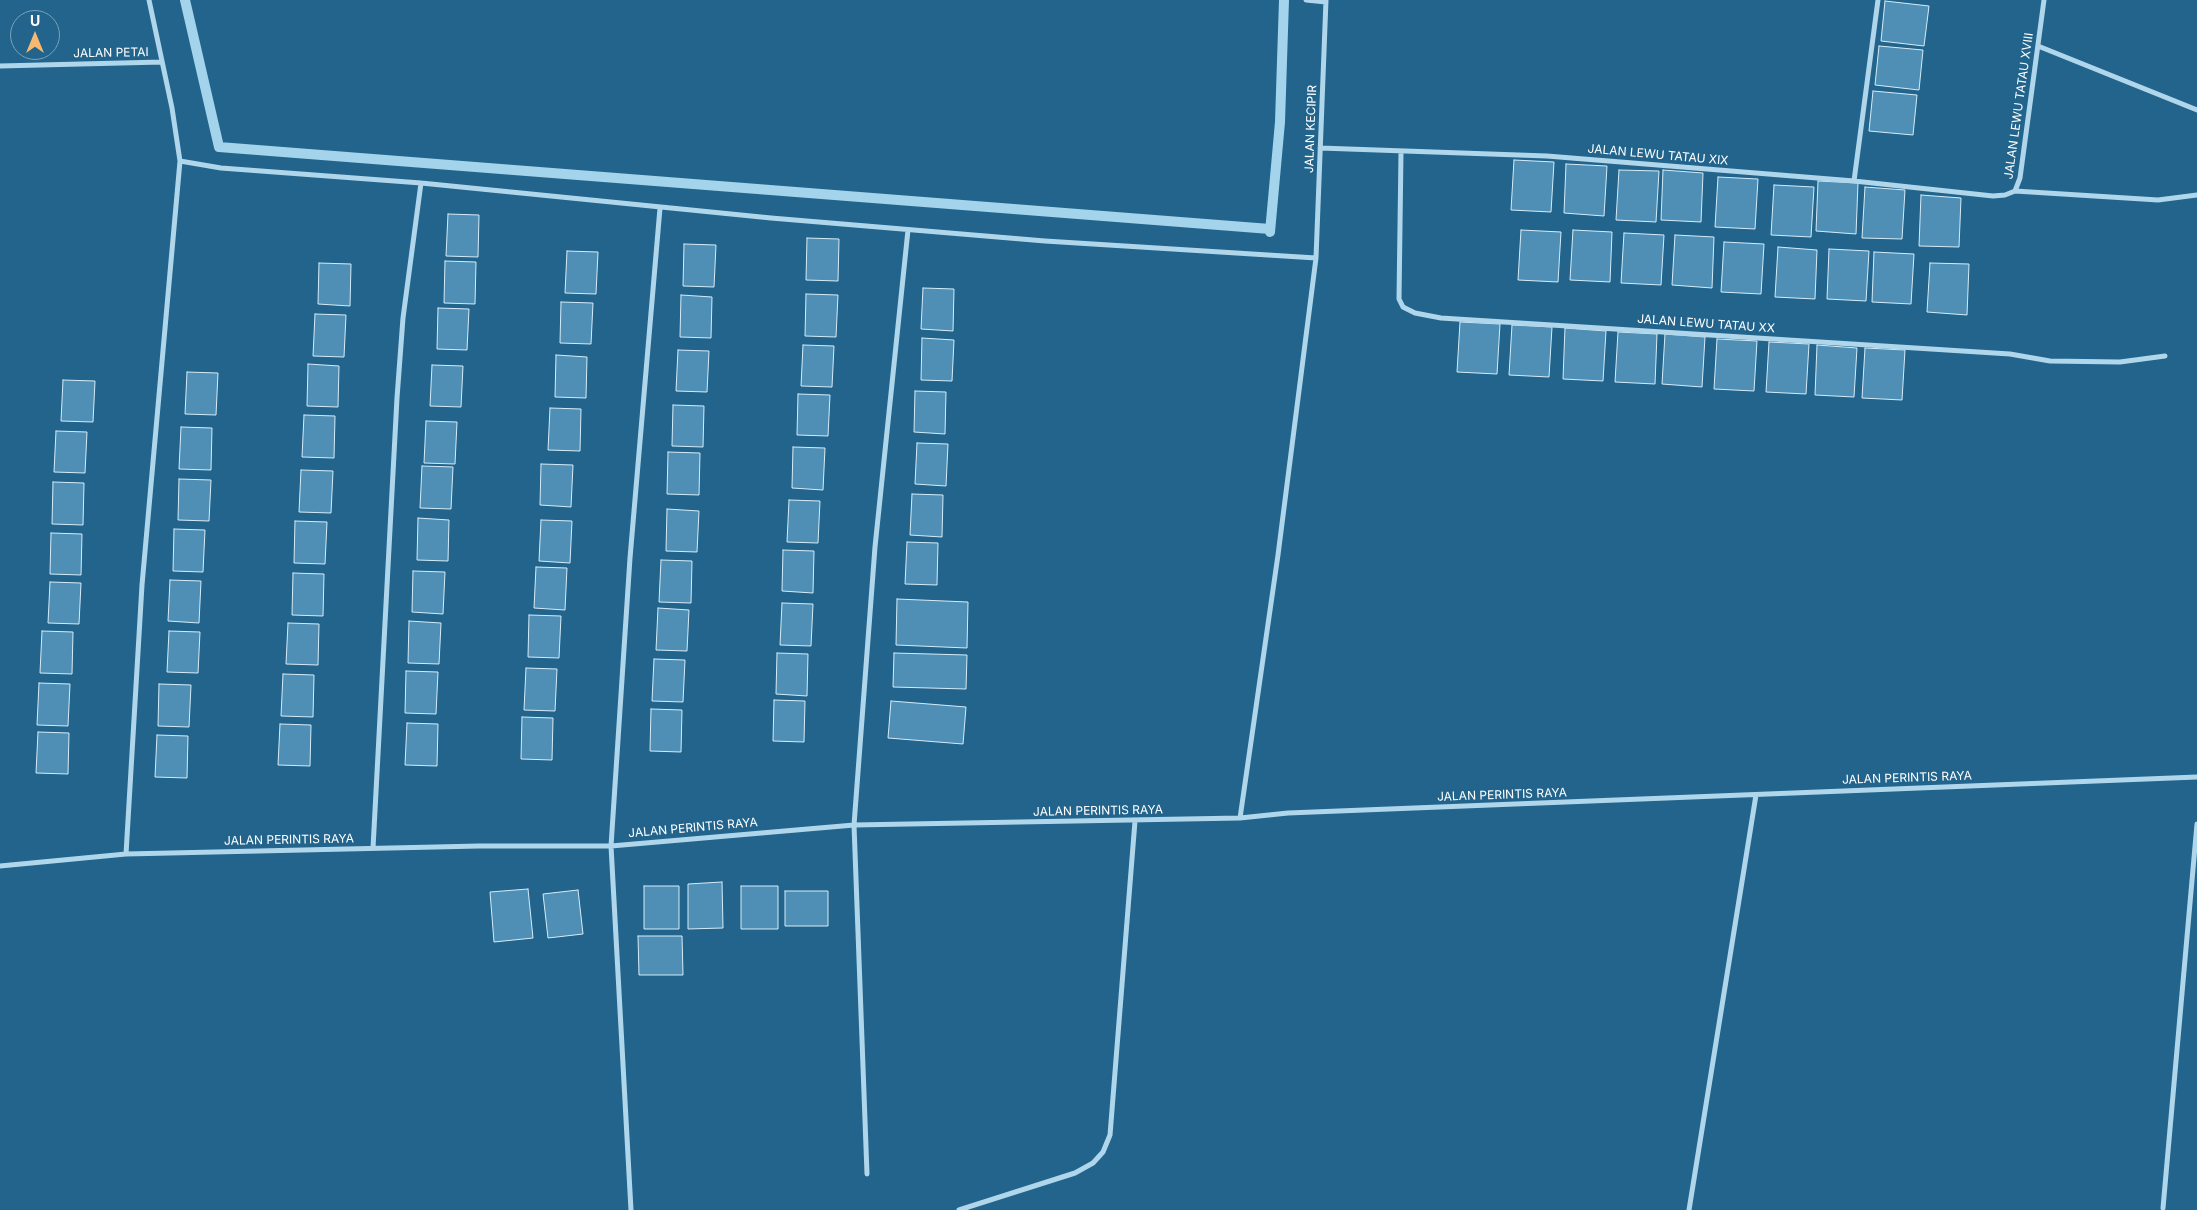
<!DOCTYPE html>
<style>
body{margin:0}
#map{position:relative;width:2197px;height:1210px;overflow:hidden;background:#22648c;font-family:Inter,sans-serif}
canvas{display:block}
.north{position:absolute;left:10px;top:10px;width:50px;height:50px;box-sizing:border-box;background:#22648c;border:1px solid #7aa2ba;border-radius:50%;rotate:0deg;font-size:14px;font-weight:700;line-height:20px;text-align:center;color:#fff}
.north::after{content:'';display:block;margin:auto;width:18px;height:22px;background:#f7b872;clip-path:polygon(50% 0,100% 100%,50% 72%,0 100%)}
</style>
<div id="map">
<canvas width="2197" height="1210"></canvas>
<div class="north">U</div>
</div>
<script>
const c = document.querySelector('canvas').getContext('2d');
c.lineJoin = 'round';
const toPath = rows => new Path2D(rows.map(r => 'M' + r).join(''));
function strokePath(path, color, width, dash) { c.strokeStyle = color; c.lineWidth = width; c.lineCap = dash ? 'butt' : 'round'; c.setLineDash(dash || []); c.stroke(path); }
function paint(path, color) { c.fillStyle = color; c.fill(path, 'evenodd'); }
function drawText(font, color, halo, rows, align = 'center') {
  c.font = font + ' Inter,sans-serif'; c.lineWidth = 4; c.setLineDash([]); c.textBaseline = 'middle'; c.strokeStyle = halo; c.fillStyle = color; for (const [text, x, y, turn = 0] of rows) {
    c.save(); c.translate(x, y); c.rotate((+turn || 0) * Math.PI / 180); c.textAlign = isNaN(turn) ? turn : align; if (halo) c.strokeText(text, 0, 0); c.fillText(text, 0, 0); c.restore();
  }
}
const stream = toPath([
 [185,0,219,147,1270,229],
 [1270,232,1280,122,1284,0]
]);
const building = toPath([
 [1885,1,1929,6,1924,46,1881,41,1885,1],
 [1879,46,1923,50,1919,90,1875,85,1879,46],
 [1873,91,1917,95,1913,135,1869,131,1873,91],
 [1514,160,1554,162,1551,212,1511,210,1514,160],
 [1566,164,1607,166,1604,216,1564,213,1566,164],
 [1619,170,1659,171,1656,222,1616,220,1619,170],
 [1663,170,1703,173,1701,222,1661,220,1663,170],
 [1718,177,1758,179,1755,229,1715,227,1718,177],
 [1818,181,1858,183,1856,234,1816,231,1818,181],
 [1774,185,1814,187,1811,237,1771,235,1774,185],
 [1865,187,1905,190,1902,239,1862,238,1865,187],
 [1921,195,1961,198,1959,247,1919,246,1921,195],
 [448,214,479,215,478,257,446,256,448,214],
 [1521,230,1561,232,1558,282,1518,280,1521,230],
 [1573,230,1612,232,1610,282,1570,280,1573,230],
 [1624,233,1664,235,1661,285,1621,283,1624,233],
 [1675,235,1714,237,1712,288,1672,285,1675,235],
 [807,238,839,239,838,281,806,280,807,238],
 [1724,242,1764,244,1761,294,1721,292,1724,242],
 [684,244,716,245,714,287,683,286,684,244],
 [1778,247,1817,250,1815,299,1775,297,1778,247],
 [1829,249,1869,251,1866,301,1827,299,1829,249],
 [567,251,598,252,596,294,565,293,567,251],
 [1874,252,1914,254,1911,304,1872,302,1874,252],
 [445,261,476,262,475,304,444,303,445,261],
 [319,263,351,264,350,306,318,304,319,263],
 [1930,263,1969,264,1967,315,1927,312,1930,263],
 [923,288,954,289,953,331,921,329,923,288],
 [806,294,838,295,836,337,805,336,806,294],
 [681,295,712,297,711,338,680,337,681,295],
 [561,302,593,303,591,344,560,343,561,302],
 [438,308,469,309,467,350,437,349,438,308],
 [315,314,346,315,344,357,313,356,315,314],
 [1460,322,1500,324,1497,374,1457,372,1460,322],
 [1512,325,1552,327,1549,377,1509,375,1512,325],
 [1565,328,1606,331,1603,381,1563,379,1565,328],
 [1618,332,1657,334,1655,384,1615,382,1618,332],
 [1665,334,1705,337,1702,387,1662,384,1665,334],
 [922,338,954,340,952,381,921,380,922,338],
 [1717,339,1757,341,1754,391,1714,389,1717,339],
 [1769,342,1809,344,1806,394,1766,392,1769,342],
 [803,345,834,346,832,387,801,386,803,345],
 [1817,345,1857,348,1854,397,1815,395,1817,345],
 [1865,348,1905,350,1902,400,1862,398,1865,348],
 [678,350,709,351,707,392,676,391,678,350],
 [556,355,587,357,586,398,555,397,556,355],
 [308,364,339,366,338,407,307,406,308,364],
 [432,365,463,366,461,407,430,406,432,365],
 [187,372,218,373,216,415,185,414,187,372],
 [63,380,95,381,93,422,61,421,63,380],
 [915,391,946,392,945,434,914,432,915,391],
 [798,394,830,395,828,436,797,435,798,394],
 [673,405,704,406,703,447,672,446,673,405],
 [550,408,581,409,580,451,548,450,550,408],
 [304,415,335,416,334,458,302,457,304,415],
 [426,421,457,422,455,464,424,463,426,421],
 [181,427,212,428,211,470,179,469,181,427],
 [56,431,87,432,85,473,54,472,56,431],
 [917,443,948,444,946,486,915,484,917,443],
 [793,447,825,448,823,490,792,488,793,447],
 [668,452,700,453,699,495,667,494,668,452],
 [541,464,573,465,571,507,540,505,541,464],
 [422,466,453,467,451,509,420,508,422,466],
 [301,470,333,471,331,513,299,512,301,470],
 [179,479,211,480,209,521,178,520,179,479],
 [53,482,84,483,83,525,52,524,53,482],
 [912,494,943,495,942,537,910,535,912,494],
 [789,500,820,501,818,543,787,542,789,500],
 [667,509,699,511,697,552,666,551,667,509],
 [418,518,449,520,448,561,417,560,418,518],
 [541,520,572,521,570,563,539,561,541,520],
 [295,521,327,522,325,564,294,563,295,521],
 [174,529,205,530,203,572,173,571,174,529],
 [51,533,82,534,81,575,50,574,51,533],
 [907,542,938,543,937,585,905,584,907,542],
 [783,550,814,551,813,593,782,591,783,550],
 [661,560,692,561,691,603,659,602,661,560],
 [536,567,567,568,565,610,534,608,536,567],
 [413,571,445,572,443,614,412,612,413,571],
 [293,573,324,574,323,616,292,615,293,573],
 [170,580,201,581,199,623,168,621,170,580],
 [50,582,81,583,79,624,48,623,50,582],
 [897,599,968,602,967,648,896,645,897,599],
 [782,603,813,604,811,646,780,645,782,603],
 [658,608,689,610,687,651,656,650,658,608],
 [529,615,561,616,559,658,528,657,529,615],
 [409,621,441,623,439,664,408,663,409,621],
 [288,623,319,624,318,665,286,664,288,623],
 [42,631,73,632,72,674,40,673,42,631],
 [169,631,200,632,198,673,167,672,169,631],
 [777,653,808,654,807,696,776,694,777,653],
 [894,653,967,655,966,689,893,687,894,653],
 [654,659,685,660,683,702,652,701,654,659],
 [526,668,557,669,555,711,524,710,526,668],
 [406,671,438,672,436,714,405,713,406,671],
 [283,674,314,675,313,717,281,716,283,674],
 [39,683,70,684,68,726,37,725,39,683],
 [159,684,191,685,189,727,158,726,159,684],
 [774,700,805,701,804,742,773,741,774,700],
 [891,701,966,707,963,744,888,738,891,701],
 [651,709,682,710,681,752,650,751,651,709],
 [522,717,553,718,552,760,521,759,522,717],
 [407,723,438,724,437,766,405,765,407,723],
 [280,724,311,725,310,766,278,765,280,724],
 [38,732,69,733,68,774,36,773,38,732],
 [157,735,188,736,187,778,155,777,157,735],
 [722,882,723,928,688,929,688,884,722,882],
 [644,886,679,886,679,929,644,929,644,886],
 [741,886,778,886,778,929,741,929,741,886],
 [528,889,533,938,494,942,490,892,528,889],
 [578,890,583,934,548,938,543,894,578,890],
 [785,891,828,891,828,926,785,926,785,891],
 [638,936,682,936,683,975,639,975,638,936]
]);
const minor = toPath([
 [1306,0,1326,2],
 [2038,46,2197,110],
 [0,66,162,62],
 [1320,148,1547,156,1854,181,1993,196,2005,195,2015,191,2020,178,2044,0],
 [1401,152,1399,299,1403,307,1415,313,1441,318,2010,354,2050,361,2120,362,2165,356],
 [180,161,221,168,421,183,771,218,1045,241,1316,258],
 [1854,181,1878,0],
 [2015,191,2158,200,2197,195],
 [1240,818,1278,555,1316,258,1326,0],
 [373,848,397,398,403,318,421,183],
 [126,854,142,585,180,161,172,108,149,0],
 [0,866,126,854,479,846,611,846,854,825,1240,818,1288,813,2197,777],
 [867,1174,854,825,875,547,908,230],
 [2163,1208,2197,824],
 [631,1210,611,846,630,558,660,208],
 [959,1210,1075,1173,1093,1163,1103,1152,1110,1135,1135,821],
 [1689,1210,1756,795]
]);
const streetNames = [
 ["JALAN PETAI",111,53,-1],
 ["JALAN LEWU TATAU XVIII",2019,106,-82],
 ["JALAN KECIPIR",1311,129,-88],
 ["JALAN LEWU TATAU XIX",1658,155,5],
 ["JALAN LEWU TATAU XX",1706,324,4],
 ["JALAN PERINTIS RAYA",1907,778,-2],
 ["JALAN PERINTIS RAYA",1502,795,-2],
 ["JALAN PERINTIS RAYA",1098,811,-1],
 ["JALAN PERINTIS RAYA",693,828,-5],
 ["JALAN PERINTIS RAYA",289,840,-1]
];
strokePath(stream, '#a4d3ec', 10);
paint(building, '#4f8fb5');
strokePath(building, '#d5ecf8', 1);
strokePath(minor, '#b0d6eb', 5);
drawText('12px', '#fff', '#22648c', streetNames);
</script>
